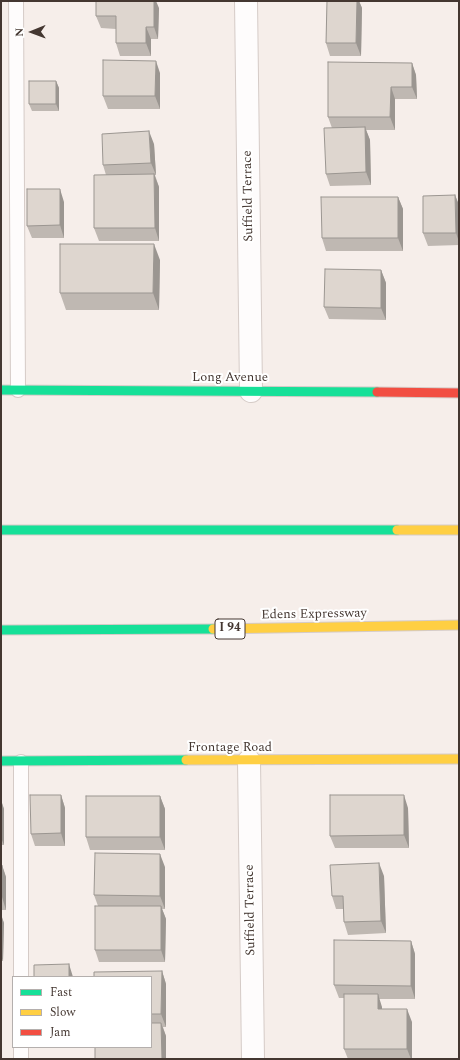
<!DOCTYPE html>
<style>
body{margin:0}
#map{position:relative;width:460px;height:1060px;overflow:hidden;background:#f6eeea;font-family:Spectral,serif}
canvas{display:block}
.frame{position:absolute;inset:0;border:2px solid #443731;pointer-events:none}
.legend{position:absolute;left:12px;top:976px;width:140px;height:72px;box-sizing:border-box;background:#fff;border:1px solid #b4afad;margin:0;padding:5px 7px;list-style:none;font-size:12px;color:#443731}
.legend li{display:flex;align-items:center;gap:8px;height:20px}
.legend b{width:20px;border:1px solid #b4afad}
.north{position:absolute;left:12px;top:12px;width:40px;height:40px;-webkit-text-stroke:3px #fff;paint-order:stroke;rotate:269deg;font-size:11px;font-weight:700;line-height:16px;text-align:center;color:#443731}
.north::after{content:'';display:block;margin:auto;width:14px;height:18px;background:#443731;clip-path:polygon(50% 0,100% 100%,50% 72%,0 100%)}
</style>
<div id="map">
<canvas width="460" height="1060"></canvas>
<div class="frame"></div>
<ul class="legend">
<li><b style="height:5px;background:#16e098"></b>Fast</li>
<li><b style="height:5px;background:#ffcf43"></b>Slow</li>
<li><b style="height:5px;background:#f24e42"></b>Jam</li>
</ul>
<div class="north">N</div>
</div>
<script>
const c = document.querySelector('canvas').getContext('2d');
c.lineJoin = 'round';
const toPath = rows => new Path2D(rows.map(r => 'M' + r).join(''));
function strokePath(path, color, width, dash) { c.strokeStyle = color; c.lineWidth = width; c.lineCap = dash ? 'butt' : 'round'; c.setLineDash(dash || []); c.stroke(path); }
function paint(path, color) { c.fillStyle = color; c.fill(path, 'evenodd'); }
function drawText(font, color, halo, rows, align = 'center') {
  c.font = font + ' Spectral,serif'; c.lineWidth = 4; c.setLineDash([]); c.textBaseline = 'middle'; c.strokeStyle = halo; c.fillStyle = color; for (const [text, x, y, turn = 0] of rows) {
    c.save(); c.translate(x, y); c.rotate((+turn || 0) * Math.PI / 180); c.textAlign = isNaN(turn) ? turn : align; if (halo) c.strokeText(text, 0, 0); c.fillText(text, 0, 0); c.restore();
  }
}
const lane = toPath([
 [16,1,18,390],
 [21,762,21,977],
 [21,1047,21,1059]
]);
const street = toPath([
 [246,1,251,391],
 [249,761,253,1059]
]);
const fast = toPath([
 [1,390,377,392],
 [1,530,397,530],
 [1,630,213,629],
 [1,761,186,760]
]);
const slow = toPath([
 [397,530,459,530],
 [213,629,459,625],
 [186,760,459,759]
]);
const jam = toPath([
 [377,392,459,393]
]);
const wall = toPath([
 [327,1,359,1,362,8,361,56,330,56,326,43],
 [159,8,158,39,151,39,151,56,120,56,116,43,116,29,101,28,96,16],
 [412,63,416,75,417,99,395,99,395,130,366,130,370,140,371,185,330,186,326,174,332,128,328,117],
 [160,73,160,109,108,109,103,96],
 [56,81,59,88,59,111,32,111,29,104],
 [154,144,156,175,155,175,159,187,159,241,99,241,94,228,106,175,103,165],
 [455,195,459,205,459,245,428,246,423,233],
 [398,197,403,209,403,251,326,251,322,238],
 [64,202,64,238,32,238,27,226],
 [160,260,159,310,66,310,60,293],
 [381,270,386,283,386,320,329,319,324,307],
 [61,795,65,808,65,846,35,846,31,834],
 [160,796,165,809,165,850,90,850,86,837],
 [1,800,4,809,4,845,1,845],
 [408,808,409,848,335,848,330,836],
 [1,865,2,865,6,877,6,910,1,910],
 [165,867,165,909,162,909,166,919,165,962,99,962,95,950,98,906,94,895],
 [384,876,386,933,348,935,344,922,343,909,336,909,332,896],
 [1,914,4,923,3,961,1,961],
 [411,941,415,954,415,999,379,999,382,1009,412,1022,412,1059,348,1059,344,1049,344,998,339,998,334,985],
 [162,971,166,984,166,1027,163,1027,166,1036,166,1059,95,1059,151,1047,151,977]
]);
const shadedWall = toPath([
 [154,1,156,1,159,8,158,39,154,27],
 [357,1,359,1,362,8,361,56,356,43],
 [146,27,151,39,151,56,146,43],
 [156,61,160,73,160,109,155,96],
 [412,63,416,75,417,99,412,87],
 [56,81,59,88,59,111,56,104],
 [391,87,395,99,395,130,390,117],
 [365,127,370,140,371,185,366,172],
 [149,131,154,144,156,175,151,163],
 [154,174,159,187,159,241,155,228],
 [60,189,64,202,64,238,60,225],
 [455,195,459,205,459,242,456,233],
 [398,197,403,209,403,251,398,238],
 [154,244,160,260,159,310,153,293],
 [381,270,386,283,386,320,381,308],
 [61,795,65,808,65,846,61,833],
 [404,795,408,808,409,848,404,835],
 [160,796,165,809,165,850,160,837],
 [1,800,4,809,4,845,1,838],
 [160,854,165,867,165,909,160,896],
 [379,863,384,876,386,933,381,921],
 [2,865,6,877,6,910,2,897],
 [161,906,166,919,165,962,161,950],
 [1,915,4,923,3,961,1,956],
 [411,941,415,954,415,999,411,986],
 [69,964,73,977,69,977],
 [162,971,166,984,166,1027,161,1014],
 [378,994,382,1007,382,1022,378,1009],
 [407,1009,412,1022,412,1059,411,1059,407,1049],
 [161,1023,166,1036,166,1059,162,1059]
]);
const building = toPath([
 [96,1,154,1,154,27,146,27,146,43,116,43,116,16,96,16,96,1],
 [327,1,357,1,356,43,326,43,327,1],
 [103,60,156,61,155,96,103,96,103,60],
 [328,62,412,63,412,87,391,87,390,117,328,117,328,62],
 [29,81,56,81,56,104,29,104,29,81],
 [365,127,366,172,326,174,324,128,365,127],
 [149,131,151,163,103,165,102,134,149,131],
 [154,174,155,228,94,228,94,175,154,174],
 [27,189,60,189,60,225,27,226,27,189],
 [455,195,456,233,423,233,423,196,455,195],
 [321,197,398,197,398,238,322,238,321,197],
 [60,244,154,244,153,293,60,293,60,244],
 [325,269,381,270,381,308,324,307,325,269],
 [30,795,61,795,61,833,31,834,30,795],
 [330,795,404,795,404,835,330,836,330,795],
 [86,796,160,796,160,837,86,837,86,796],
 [95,853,160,854,160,896,94,895,95,853],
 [379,863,381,921,344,922,343,896,332,896,330,865,379,863],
 [1,865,2,865,2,897,1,897,1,865],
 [95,906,161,906,161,950,95,950,95,906],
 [334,940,411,941,411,986,334,985,334,940],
 [69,964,69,977,34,977,34,965,69,964],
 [162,971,161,1014,151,1014,151,977,94,977,94,972,162,971],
 [344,994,378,994,378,1009,407,1009,407,1049,344,1049,344,994],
 [151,1023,161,1023,162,1059,95,1059,95,1047,151,1047,151,1023]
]);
const shields = [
 [230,629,30]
];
const shieldNames = [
 ["I 94",230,629]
];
const streetNames = [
 ["Suffield Terrace",249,196,-91],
 ["Long Avenue",230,378],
 ["Edens Expressway",314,615,-1],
 ["Frontage Road",230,748],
 ["Suffield Terrace",251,910,-91]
];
strokePath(lane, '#d5cbc7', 16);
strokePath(street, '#d5cbc7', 24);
strokePath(fast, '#d5cbc7', 11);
strokePath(slow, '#d5cbc7', 11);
strokePath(jam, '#d5cbc7', 11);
strokePath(lane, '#fefcfc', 14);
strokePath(street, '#fefcfc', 22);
strokePath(fast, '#16e098', 9);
strokePath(slow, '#ffcf43', 9);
strokePath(jam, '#f24e42', 9);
paint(wall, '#bfb8b2');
paint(shadedWall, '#9b9691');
paint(building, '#ded6cf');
strokePath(building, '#9b9691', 1);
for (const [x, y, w] of shields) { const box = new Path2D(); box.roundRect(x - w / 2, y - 10, w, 20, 3); c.fillStyle = '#fff'; c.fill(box); strokePath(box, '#443731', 1); }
drawText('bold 12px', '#443731', null, shieldNames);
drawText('13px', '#443731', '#fff', streetNames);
</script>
